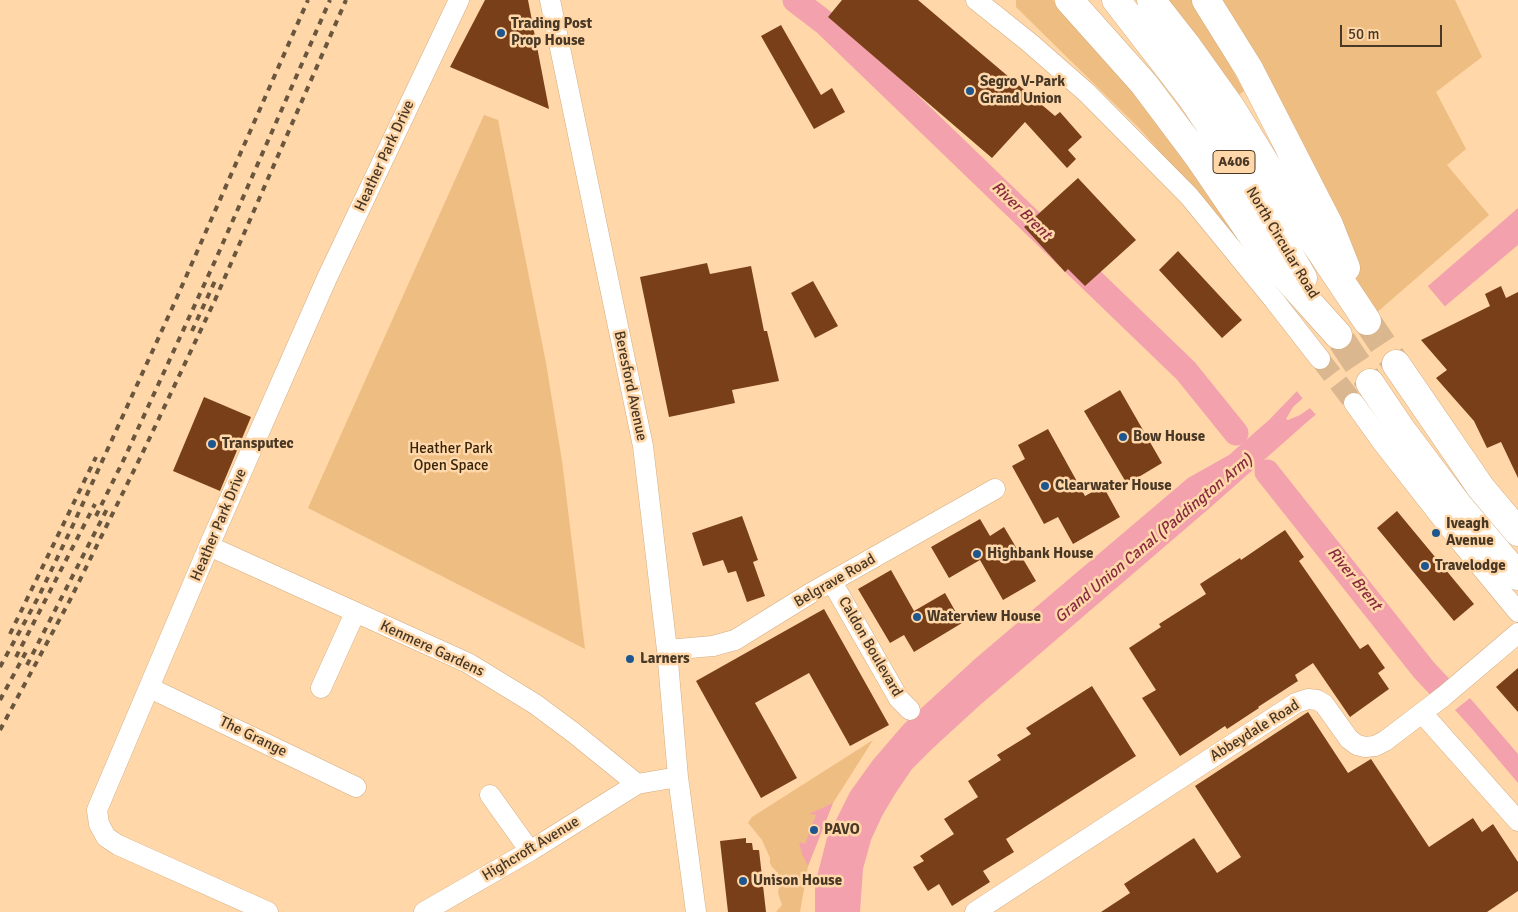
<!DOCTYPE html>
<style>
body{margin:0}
#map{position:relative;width:1518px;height:912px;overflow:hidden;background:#ffd7a9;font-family:Signika,sans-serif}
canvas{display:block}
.scale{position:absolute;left:1340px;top:25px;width:102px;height:22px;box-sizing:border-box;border:2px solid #483825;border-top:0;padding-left:6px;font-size:15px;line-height:18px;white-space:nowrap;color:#483825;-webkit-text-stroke:4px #ffd7a9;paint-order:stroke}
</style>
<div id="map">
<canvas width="1518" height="912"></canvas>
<div class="scale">50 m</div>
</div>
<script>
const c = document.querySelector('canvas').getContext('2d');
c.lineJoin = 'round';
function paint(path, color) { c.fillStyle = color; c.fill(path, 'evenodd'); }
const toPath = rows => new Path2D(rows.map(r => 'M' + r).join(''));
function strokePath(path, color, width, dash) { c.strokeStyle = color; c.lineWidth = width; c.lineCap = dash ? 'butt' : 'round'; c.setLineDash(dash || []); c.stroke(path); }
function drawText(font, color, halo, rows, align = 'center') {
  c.font = font + ' Signika,sans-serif'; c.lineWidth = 5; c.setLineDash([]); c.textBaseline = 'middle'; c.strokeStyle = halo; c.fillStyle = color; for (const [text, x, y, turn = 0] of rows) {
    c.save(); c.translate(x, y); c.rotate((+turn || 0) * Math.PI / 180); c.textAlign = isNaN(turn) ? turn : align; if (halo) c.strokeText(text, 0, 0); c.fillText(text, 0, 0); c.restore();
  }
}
const green = toPath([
 [1016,0,1053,0,1158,114,1254,259,1139,128,1016,7],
 [1169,0,1195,0,1244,91,1237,96,1191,29],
 [1206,0,1455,0,1482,57,1436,92,1466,149,1447,165,1489,215,1367,321],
 [484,115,498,120,546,363,562,461,585,649,308,508],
 [873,740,833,803,808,866,800,912,776,912,782,905,778,893,780,881,778,873,772,867,770,863,770,858,762,840,748,823,752,817]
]);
const water = toPath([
 [1518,208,1518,245,1307,422,1212,506,979,706,932,749,912,769,895,794,882,816,871,840,863,869,860,912,815,912,815,884,827,838,850,792,873,760,904,724,976,658,1188,478,1229,455,1269,420,1297,391,1412,295,1428,286],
 [1434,295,1434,302,1310,408,1300,415,1288,420,1286,419,1293,407,1303,398,1422,300],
 [1470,698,1518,754,1518,783,1473,730,1455,710],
 [833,803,808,866,802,854,799,842,805,844,816,815,809,814]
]);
const pier = toPath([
 [1426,284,1447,309,1317,416,1308,406,1427,307,1433,298,1424,302,1304,400,1295,389,1410,293]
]);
const river = toPath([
 [795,0,825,23,1186,371,1236,433],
 [1267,472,1424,670,1440,687]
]);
const building = toPath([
 [485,0,528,0,549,109,450,67],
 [842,0,918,0,1055,116,1060,112,1082,137,1068,150,1076,159,1067,168,1025,122,992,158,828,17],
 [781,25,821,95,832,88,845,112,814,129,761,36],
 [1078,178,1136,240,1085,286,1068,269,1065,272,1024,227],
 [1178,251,1242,320,1222,338,1159,270],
 [707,263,710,274,751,266,764,331,767,331,779,381,732,390,735,403,669,417,640,277],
 [813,281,838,326,815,338,791,293],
 [1501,286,1506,298,1518,292,1518,478,1501,442,1487,448,1474,421,1436,378,1447,370,1421,340,1490,306,1485,294],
 [1120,390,1162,463,1127,484,1084,411],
 [204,397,251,417,220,491,173,471],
 [1048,429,1085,496,1103,486,1120,517,1073,544,1058,517,1044,524,1012,466,1025,459,1018,445],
 [1397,511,1474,604,1454,621,1377,528],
 [742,516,758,560,753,562,765,596,747,602,736,571,728,573,723,560,703,566,692,533],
 [980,519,990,536,1004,527,1036,581,1003,600,980,560,949,578,931,547],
 [1285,530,1304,557,1299,561,1360,649,1368,644,1385,668,1378,673,1389,689,1350,717,1313,663,1295,675,1298,681,1258,707,1259,708,1227,729,1225,726,1180,756,1142,698,1156,690,1129,648,1161,627,1159,624,1206,594,1200,584,1240,558,1241,560],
 [891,570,914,611,945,593,962,623,914,652,904,635,890,643,858,589],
 [824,609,889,725,850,746,809,673,755,703,797,778,761,798,696,681],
 [1518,668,1518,712,1496,687],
 [1092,686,1136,756,1006,839,1014,852,983,871,990,882,952,906,939,884,928,891,913,867,924,861,920,856,954,834,944,819,978,797,968,781,1001,760,997,755,1031,734,1026,728],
 [1308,712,1348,773,1371,759,1429,847,1473,818,1482,832,1493,824,1518,862,1518,891,1487,912,1101,912,1130,893,1124,884,1194,838,1217,873,1241,857,1195,786],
 [746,838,746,843,752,843,753,850,759,850,766,912,728,912,720,841]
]);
const minorTunnel = toPath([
 [1320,359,1354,403]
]);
const highwayTunnel = toPath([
 [1367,321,1396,364],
 [1342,341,1370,383]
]);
const minor = toPath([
 [550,0,643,446,667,650,678,777,696,912],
 [976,0,1030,43,1087,93,1189,196,1274,300,1320,359],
 [1354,403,1382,442,1462,544,1518,612],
 [209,546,468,663,535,704,574,733,637,784],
 [832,582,899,699,910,710],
 [667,650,713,646,735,640,811,593,995,489],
 [150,688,356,787],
 [321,688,355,613],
 [1422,713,1518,821],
 [490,795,530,851],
 [268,912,118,845,106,837,99,824,97,810,209,546,327,278,459,0],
 [424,912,530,851,637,784,678,777],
 [975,912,1296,703,1308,699,1317,700,1324,704,1349,739,1357,745,1365,747,1375,746,1385,741,1444,696,1518,633]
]);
const highway = toPath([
 [1069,0,1144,84,1198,156,1265,254,1338,335],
 [1116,0,1191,97,1232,158,1303,278],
 [1151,0,1187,46,1232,109,1311,237,1367,321],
 [1206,0,1249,69,1329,225,1346,268],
 [1396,364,1481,488,1518,532],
 [1370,383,1401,429,1458,505,1518,576]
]);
const rail = toPath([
 [192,331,215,281],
 [96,516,125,457,215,261,330,0],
 [10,634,96,457],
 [16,657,95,504],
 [27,665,107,509],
 [0,667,39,596,73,525,174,304,308,0],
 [0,700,26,652],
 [0,730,70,600,143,452,215,300,346,0]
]);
const markers = [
 [501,33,5,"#1e578f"],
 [970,91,5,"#1e578f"],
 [1123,437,5,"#1e578f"],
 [212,444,5,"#1e578f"],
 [1045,486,5,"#1e578f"],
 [1436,533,5,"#1e578f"],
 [977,554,5,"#1e578f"],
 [1425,566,5,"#1e578f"],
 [917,617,5,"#1e578f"],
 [630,659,5,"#1e578f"],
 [814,830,5,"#1e578f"],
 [743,881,5,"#1e578f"]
];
const shields = [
 [1234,162,42]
];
const shieldNames = [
 ["A406",1234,162]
];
const poiNames = [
 ["Trading Post",511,24],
 ["Prop House",511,41],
 ["Segro V-Park",980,82],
 ["Grand Union",980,99],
 ["Bow House",1133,437],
 ["Transputec",222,444],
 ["Clearwater House",1055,486],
 ["Iveagh",1446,524],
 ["Avenue",1446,541],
 ["Highbank House",987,554],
 ["Travelodge",1435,566],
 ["Waterview House",927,617],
 ["Larners",640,659],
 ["PAVO",824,830],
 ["Unison House",753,881]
];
const streetNames = [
 ["Heather Park Drive",385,156,-65],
 ["North Circular Road",1282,243,59],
 ["Beresford Avenue",630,386,78],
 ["Heather Park Drive",219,525,-67],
 ["Belgrave Road",835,581,-30],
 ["Caldon Boulevard",870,647,60],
 ["Kenmere Gardens",432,649,25],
 ["Abbeydale Road",1255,731,-32],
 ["The Grange",253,737,26],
 ["Highcroft Avenue",531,849,-31]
];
const parkNames = [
 ["Heather Park",451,449],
 ["Open Space",451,466]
];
const waterNames = [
 ["River Brent",1021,211,44],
 ["Grand Union Canal (Paddington Arm)",1154,539,-40],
 ["River Brent",1354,579,51]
];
paint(green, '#eebd81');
paint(water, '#f3a2ad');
paint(pier, '#ffd7a9');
strokePath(river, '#f3a2ad', 25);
paint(building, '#793f18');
strokePath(minorTunnel, '#dab78f', 20, [20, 10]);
strokePath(highwayTunnel, '#dab78f', 28, [28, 14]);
strokePath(minor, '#d3ad80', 21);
strokePath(highway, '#d3ad80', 29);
strokePath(minor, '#fff', 20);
strokePath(highway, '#fff', 28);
strokePath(rail, '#6a553d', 4, [6, 6]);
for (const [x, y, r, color] of markers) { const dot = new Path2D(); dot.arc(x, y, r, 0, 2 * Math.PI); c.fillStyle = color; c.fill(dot); strokePath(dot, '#ffd7a9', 2); }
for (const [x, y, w] of shields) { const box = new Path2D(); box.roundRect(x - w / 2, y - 11.5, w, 23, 4); c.fillStyle = '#ffd7a9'; c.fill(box); strokePath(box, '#483825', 1); }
drawText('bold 14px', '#483825', null, shieldNames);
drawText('bold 15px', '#483825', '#ffd7a9', poiNames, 'left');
drawText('15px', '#483825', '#ffd7a9', streetNames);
drawText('15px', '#382409', '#ffd7a9', parkNames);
drawText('italic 16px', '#882b40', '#ffd7a9', waterNames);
</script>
